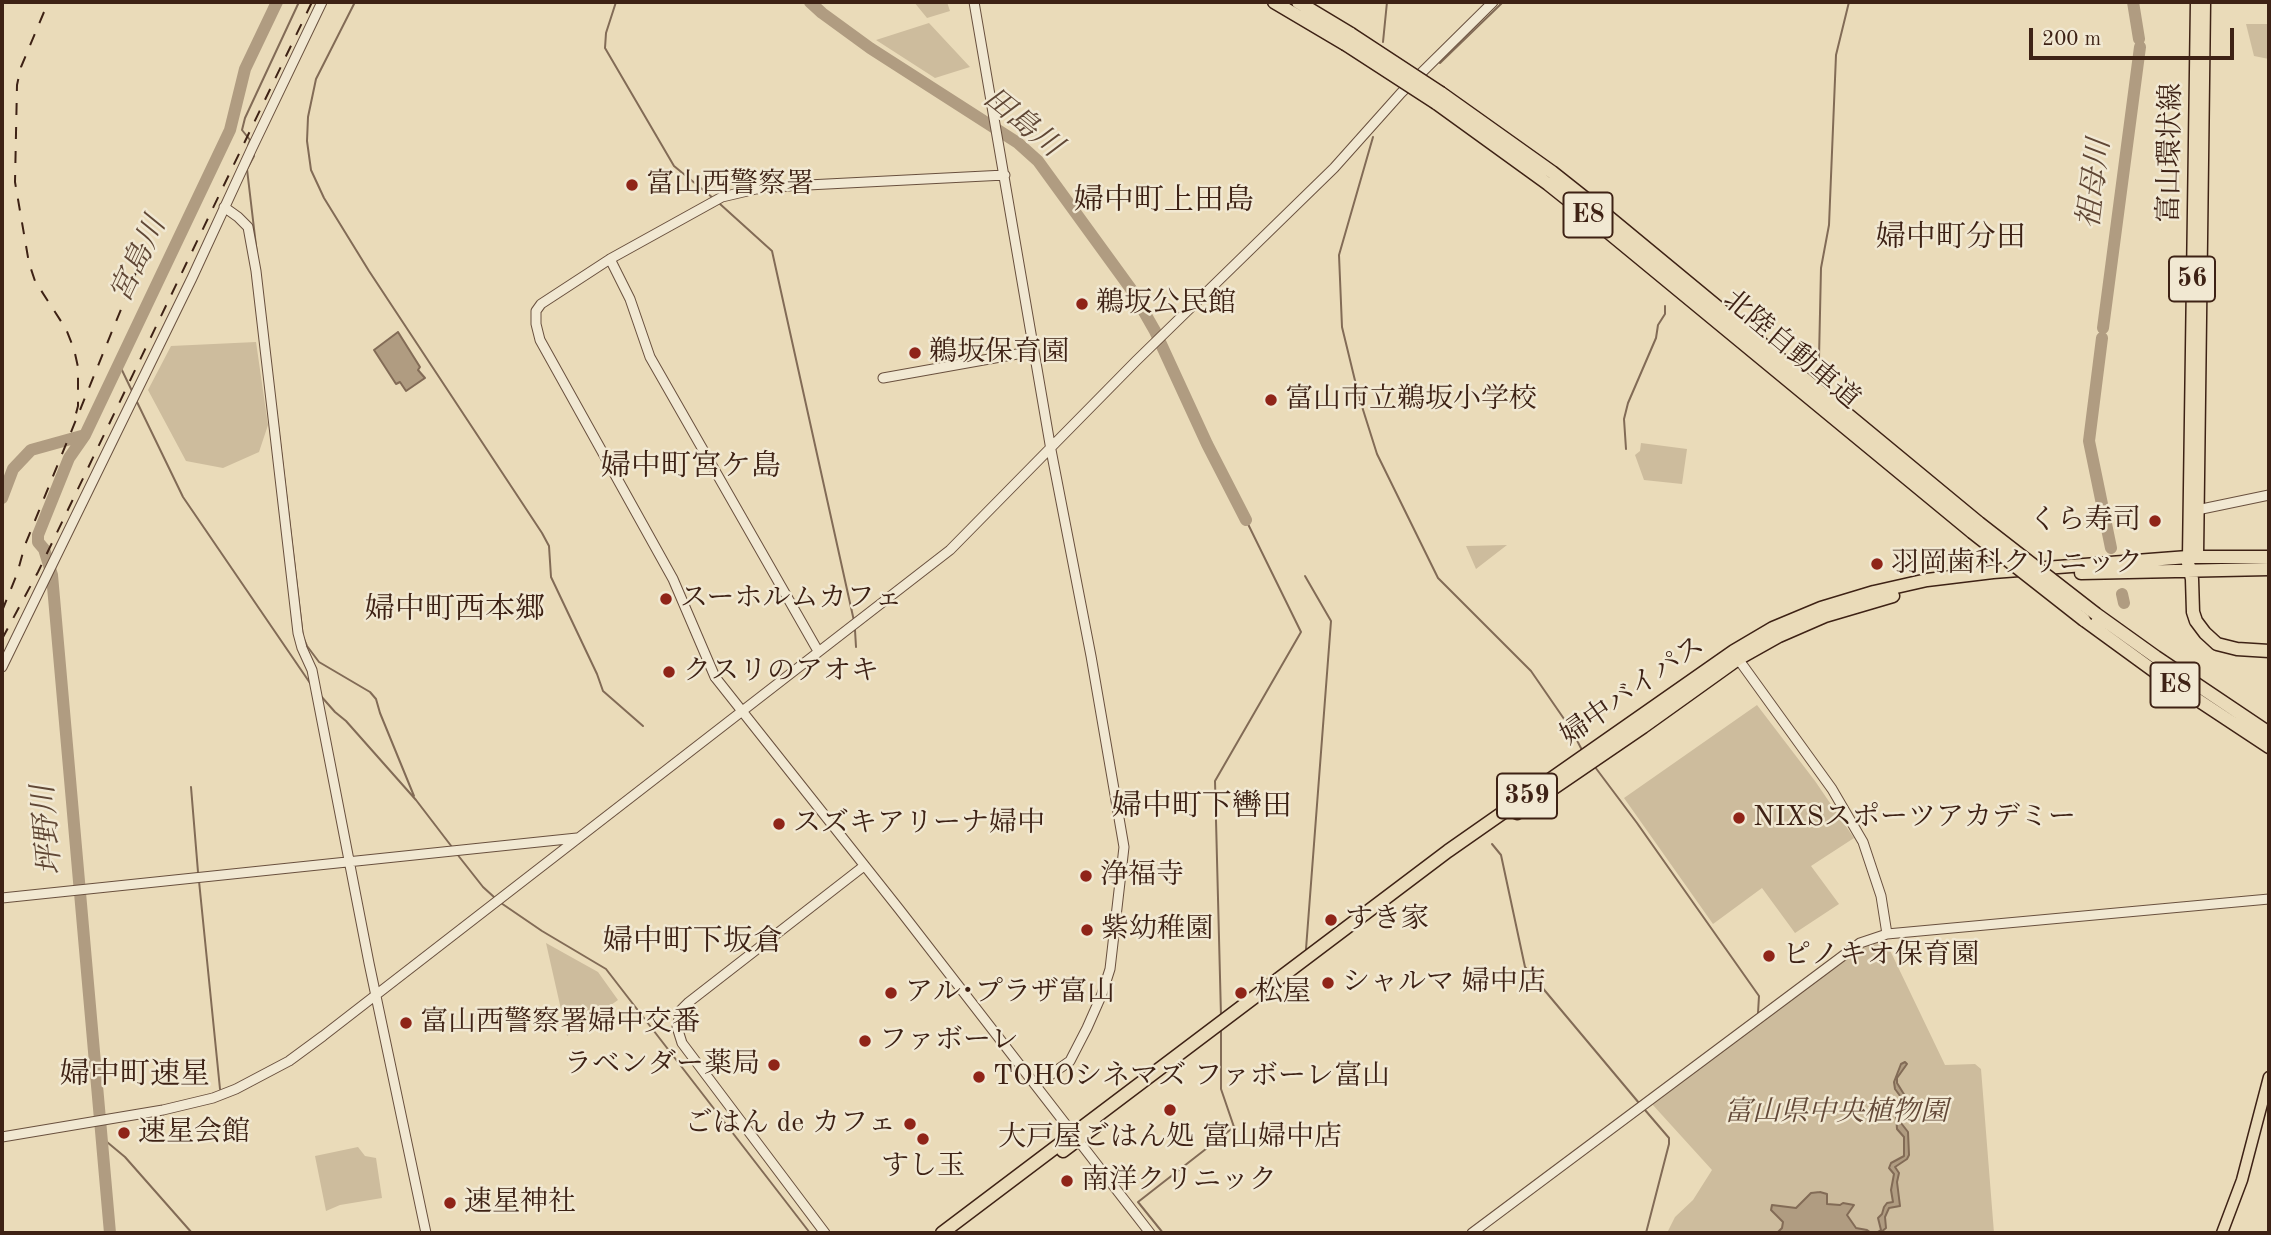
<!DOCTYPE html>
<meta charset="utf-8">
<style>
body{margin:0}
#map{position:relative;width:2271px;height:1235px;overflow:hidden;background:#eadbb9;font-family:"Old Standard TT",serif}
canvas{display:block}
.frame{position:absolute;inset:0;border:4px solid #3e2215;pointer-events:none}
.scale{position:absolute;left:2029px;top:28px;width:205px;height:32px;box-sizing:border-box;border:4px solid #3e2215;border-top:0;padding-left:9px;font-size:21px;line-height:24px;white-space:nowrap;color:#3e2215;-webkit-text-stroke:5px #f1e8d2;paint-order:stroke}
</style>
<div id="map">
<canvas width="2271" height="1235"></canvas>
<div class="frame"></div>
<div class="scale">200 m</div>
</div>
<script>
const c = document.querySelector('canvas').getContext('2d');
c.lineJoin = 'round';
function paint(path, color) { c.fillStyle = color; c.fill(path, 'evenodd'); }
const toPath = rows => new Path2D(rows.map(r => 'M' + r).join(''));
function strokePath(path, color, width, dash) { c.strokeStyle = color; c.lineWidth = width; c.lineCap = dash ? 'butt' : 'round'; c.setLineDash(dash || []); c.stroke(path); }
function drawText(font, color, halo, rows, align = 'center') {
  c.font = font + ' "Old Standard TT","Noto Serif JP",serif'; c.lineWidth = 5; c.setLineDash([]); c.textBaseline = 'middle'; c.strokeStyle = halo; c.fillStyle = color; for (const [text, x, y, turn = 0] of rows) {
    c.save(); c.translate(x, y); c.rotate((+turn || 0) * Math.PI / 180); c.textAlign = isNaN(turn) ? turn : align; if (halo) c.strokeText(text, 0, 0); c.fillText(text, 0, 0); c.restore();
  }
}
const green = toPath([
 [914,2,947,2,950,11,927,18],
 [929,23,970,67,935,78,876,40],
 [2246,24,2269,24,2269,59,2254,56],
 [256,342,268,425,259,452,223,468,186,461,148,390,171,346],
 [1641,443,1687,449,1682,484,1644,480,1635,455,1640,451],
 [1507,545,1476,569,1466,546],
 [1757,705,1815,781,1854,838,1811,866,1839,904,1795,933,1762,888,1713,924,1624,798],
 [1877,941,1887,944,1945,1065,1975,1064,1981,1069,1994,1233,1667,1233,1675,1217,1693,1200,1712,1170,1652,1104,1761,1021,1861,947],
 [546,943,598,972,618,1000,567,1036],
 [358,1147,365,1156,376,1158,382,1198,340,1205,326,1211,315,1156]
]);
const water = toPath([
 [398,332,420,367,418,370,425,378,406,391,400,382,396,384,374,350,398,332],
 [1905,1062,1907,1064,1897,1078,1897,1083,1910,1104,1909,1112,1905,1115,1901,1123,1908,1132,1909,1155,1907,1159,1895,1167,1899,1173,1897,1182,1900,1206,1889,1208,1885,1217,1886,1228,1880,1233,1876,1233,1881,1230,1878,1218,1882,1214,1884,1207,1887,1203,1893,1202,1891,1190,1894,1174,1889,1168,1891,1163,1904,1156,1904,1137,1897,1129,1896,1114,1906,1111,1906,1104,1895,1089,1894,1082,1901,1064,1905,1062],
 [1820,1192,1827,1194,1827,1204,1840,1205,1843,1203,1854,1205,1847,1215,1856,1228,1867,1230,1871,1233,1777,1233,1782,1228,1783,1222,1771,1210,1772,1205,1796,1208,1811,1193,1820,1192]
]);
const stream = toPath([
 [355,2,316,79,308,117,307,141,311,170,324,198,369,271,542,533,549,546,551,577,597,674,603,691,643,726],
 [616,2,606,33,605,48,674,166,713,198],
 [1383,42,1387,2],
 [1440,63,1503,2],
 [1373,137,1339,255,1342,327,1359,397,1377,454,1438,578,1531,671,1571,729,1583,752],
 [248,146,250,140,242,130,245,118,299,2],
 [253,154,254,156,247,169,257,254],
 [720,204,772,251,854,621],
 [1819,358,1821,268,1829,225,1836,55,1849,2],
 [119,364,132,391],
 [137,402,183,497,310,683],
 [276,409,303,637,307,646,319,662,370,692,376,699,380,713,414,796],
 [1626,449,1624,419,1628,403,1656,338,1658,325,1665,314,1665,306],
 [1305,576,1331,621,1306,949],
 [855,630,856,647],
 [320,695,335,712,346,721,416,800,452,847],
 [1595,767,1637,823,1759,996,1758,1013],
 [191,787,198,872],
 [1492,844,1501,855,1525,967,1639,1103],
 [457,854,483,887,494,897],
 [199,881,220,1089],
 [501,903,542,931,606,969,810,1233],
 [1221,1016,1215,781,1301,632,1246,520],
 [1645,1110,1669,1138,1669,1144,1646,1233],
 [101,1137,125,1157,192,1233],
 [1163,1233,1138,1202,1234,1127,1221,1089,1221,1029]
]);
const river = toPath([
 [810,2,822,13,870,48,1018,143,1038,161,1131,289,1155,331,1207,444,1246,520],
 [2133,2,2139,39],
 [2103,328,2140,47],
 [2102,338,2089,441,2111,548],
 [2,498,13,469,31,450,85,435],
 [2122,594,2124,603],
 [110,1233,52,575,44,549,38,542,38,535,69,458,85,435,230,130,245,69,277,2]
]);
const minor = toPath([
 [974,2,1051,450,1091,656,1124,847,1110,969,1102,994,1087,1028,1070,1061,1036,1085],
 [1005,175,788,186,756,189,722,197,610,259,541,304,536,311,536,324,540,340,673,579,715,677,899,909,1150,1233],
 [224,207,238,217,248,227,256,271,298,633,302,648,312,670,369,963,426,1233],
 [610,259,630,299,650,357,818,651],
 [883,378,1034,351],
 [2197,510,2269,495],
 [1736,656,1832,789,1863,842,1881,896,1887,934],
 [2,667,192,278,252,148,322,2],
 [2,898,577,838],
 [2,1137,163,1110,213,1098,236,1089,289,1061,323,1036,950,550,1136,361,1334,168,1401,93,1493,2],
 [825,1233,682,1043,677,1027,681,1010,689,1002,864,866],
 [1472,1233,1860,943,1887,934,2269,899]
]);
const major = toPath([
 [2198,556,2205,2],
 [2188,557,2196,2],
 [2222,1233,2242,1180,2269,1077]
]);
const highway = toPath([
 [1274,2,1345,44],
 [1298,2,1351,34],
 [1441,93,1552,172,1605,214,1979,523],
 [1436,103,1548,184,1597,223,1972,532],
 [2188,563,2192,579,2193,612,2196,621,2205,633,2217,644,2237,649,2269,651],
 [2081,573,2269,569],
 [2096,614,2156,657,2269,733],
 [2084,620,2154,671,2269,747],
 [1517,813,1643,727,1738,659,1779,636,1825,616,1893,596],
 [1063,1151,1096,1126],
 [942,1233,1448,851,1734,651,1773,628,1821,608,1874,592,1927,580,1993,572,2188,557,2269,557]
]);
const rail = toPath([
 [44,12,21,67,17,85,15,182,29,263,35,281,66,329,74,349,78,367,78,406,73,425],
 [2,611,17,574,25,545,137,270],
 [2,639,38,572,312,2]
]);
const highwayBridge = toPath([
 [1351,34,1441,93],
 [1345,44,1436,103],
 [1979,523,2096,614],
 [1972,532,2084,620]
]);
const markers = [
 [632,185,7,"#8f2418"],
 [1082,304,7,"#8f2418"],
 [915,353,7,"#8f2418"],
 [1271,400,7,"#8f2418"],
 [2155,521,7,"#8f2418"],
 [1877,564,7,"#8f2418"],
 [666,599,7,"#8f2418"],
 [669,672,7,"#8f2418"],
 [1739,818,7,"#8f2418"],
 [779,824,7,"#8f2418"],
 [1086,876,7,"#8f2418"],
 [1331,920,7,"#8f2418"],
 [1087,930,7,"#8f2418"],
 [1769,956,7,"#8f2418"],
 [1328,983,7,"#8f2418"],
 [891,993,7,"#8f2418"],
 [1241,993,7,"#8f2418"],
 [406,1023,7,"#8f2418"],
 [865,1041,7,"#8f2418"],
 [774,1065,7,"#8f2418"],
 [979,1077,7,"#8f2418"],
 [1170,1110,7,"#8f2418"],
 [910,1124,7,"#8f2418"],
 [124,1133,7,"#8f2418"],
 [923,1139,7,"#8f2418"],
 [1067,1181,7,"#8f2418"],
 [450,1203,7,"#8f2418"]
];
const shields = [
 [1588,215,49],
 [2192,279,46],
 [2175,685,49],
 [1527,796,60]
];
const shieldNames = [
 ["E8",1588,215],
 ["56",2192,279],
 ["E8",2175,685],
 ["359",1527,796]
];
const streetNames = [
 ["富山環状線",2171,153,-89],
 ["北陸自動車道",1791,350,40],
 ["婦中バイパス",1633,691,-35]
];
const poiNames = [
 ["富山西警察署",646,185],
 ["鵜坂公民館",1096,304],
 ["鵜坂保育園",929,353],
 ["富山市立鵜坂小学校",1285,400],
 ["くら寿司",2141,521,"right"],
 ["羽岡歯科クリニック",1891,564],
 ["スーホルムカフェ",680,599],
 ["クスリのアオキ",683,672],
 ["NIXSスポーツアカデミー",1753,818],
 ["スズキアリーナ婦中",793,824],
 ["浄福寺",1100,876],
 ["すき家",1345,920],
 ["紫幼稚園",1101,930],
 ["ピノキオ保育園",1783,956],
 ["シャルマ 婦中店",1342,983],
 ["アル･プラザ富山",905,993],
 ["松屋",1255,993],
 ["富山西警察署婦中交番",420,1023],
 ["ファボーレ",879,1041],
 ["ラベンダー薬局",760,1065,"right"],
 ["TOHOシネマズ ファボーレ富山",993,1077],
 ["ごはん de カフェ",896,1124,"right"],
 ["速星会館",138,1133],
 ["大戸屋ごはん処 富山婦中店",1170,1138,"center"],
 ["すし玉",923,1167,"center"],
 ["南洋クリニック",1081,1181],
 ["速星神社",464,1203]
];
const parkNames = [
 ["富山県中央植物園",1836,1113]
];
const waterNames = [
 ["田島川",1022,123,39],
 ["祖母川",2095,184,-83],
 ["宮島川",139,260,-65],
 ["坪野川",48,830,-95]
];
const neighbourhoodNames = [
 ["婦中町上田島",1164,201],
 ["婦中町分田",1951,238],
 ["婦中町宮ケ島",691,467],
 ["婦中町西本郷",455,610],
 ["婦中町下轡田",1202,807],
 ["婦中町下坂倉",693,942],
 ["婦中町速星",135,1075]
];
paint(green, '#cdbc9d');
paint(water, '#b09c81');
strokePath(water, '#826b56', 2);
strokePath(stream, '#826b56', 2);
strokePath(river, '#b09c81', 12);
strokePath(minor, '#69503e', 11);
strokePath(major, '#3e2215', 13);
strokePath(highway, '#3e2215', 15);
strokePath(minor, '#f1e8d2', 9);
strokePath(major, '#eadbb9', 10);
strokePath(highway, '#eadbb9', 12);
strokePath(rail, '#3e2215', 2, [12, 12]);
strokePath(highwayBridge, '#3e2215', 15, []);
strokePath(highwayBridge, '#eadbb9', 12);
for (const [x, y, r, color] of markers) { const dot = new Path2D(); dot.arc(x, y, r, 0, 2 * Math.PI); c.fillStyle = color; c.fill(dot); strokePath(dot, '#f1e8d2', 2.5); }
for (const [x, y, w] of shields) { const box = new Path2D(); box.roundRect(x - w / 2, y - 22.5, w, 45, 5); c.fillStyle = '#f1e8d2'; c.fill(box); strokePath(box, '#3e2215', 2); }
drawText('bold 26px', '#3e2215', null, shieldNames);
drawText('28px', '#3e2215', '#f1e8d2', streetNames);
drawText('28px', '#3e2215', '#f1e8d2', poiNames, 'left');
drawText('italic 28px', '#624837', '#f1e8d2', parkNames);
drawText('italic 30px', '#604735', '#f1e8d2', waterNames);
drawText('30px', '#3e2215', '#f1e8d2', neighbourhoodNames);
</script>
